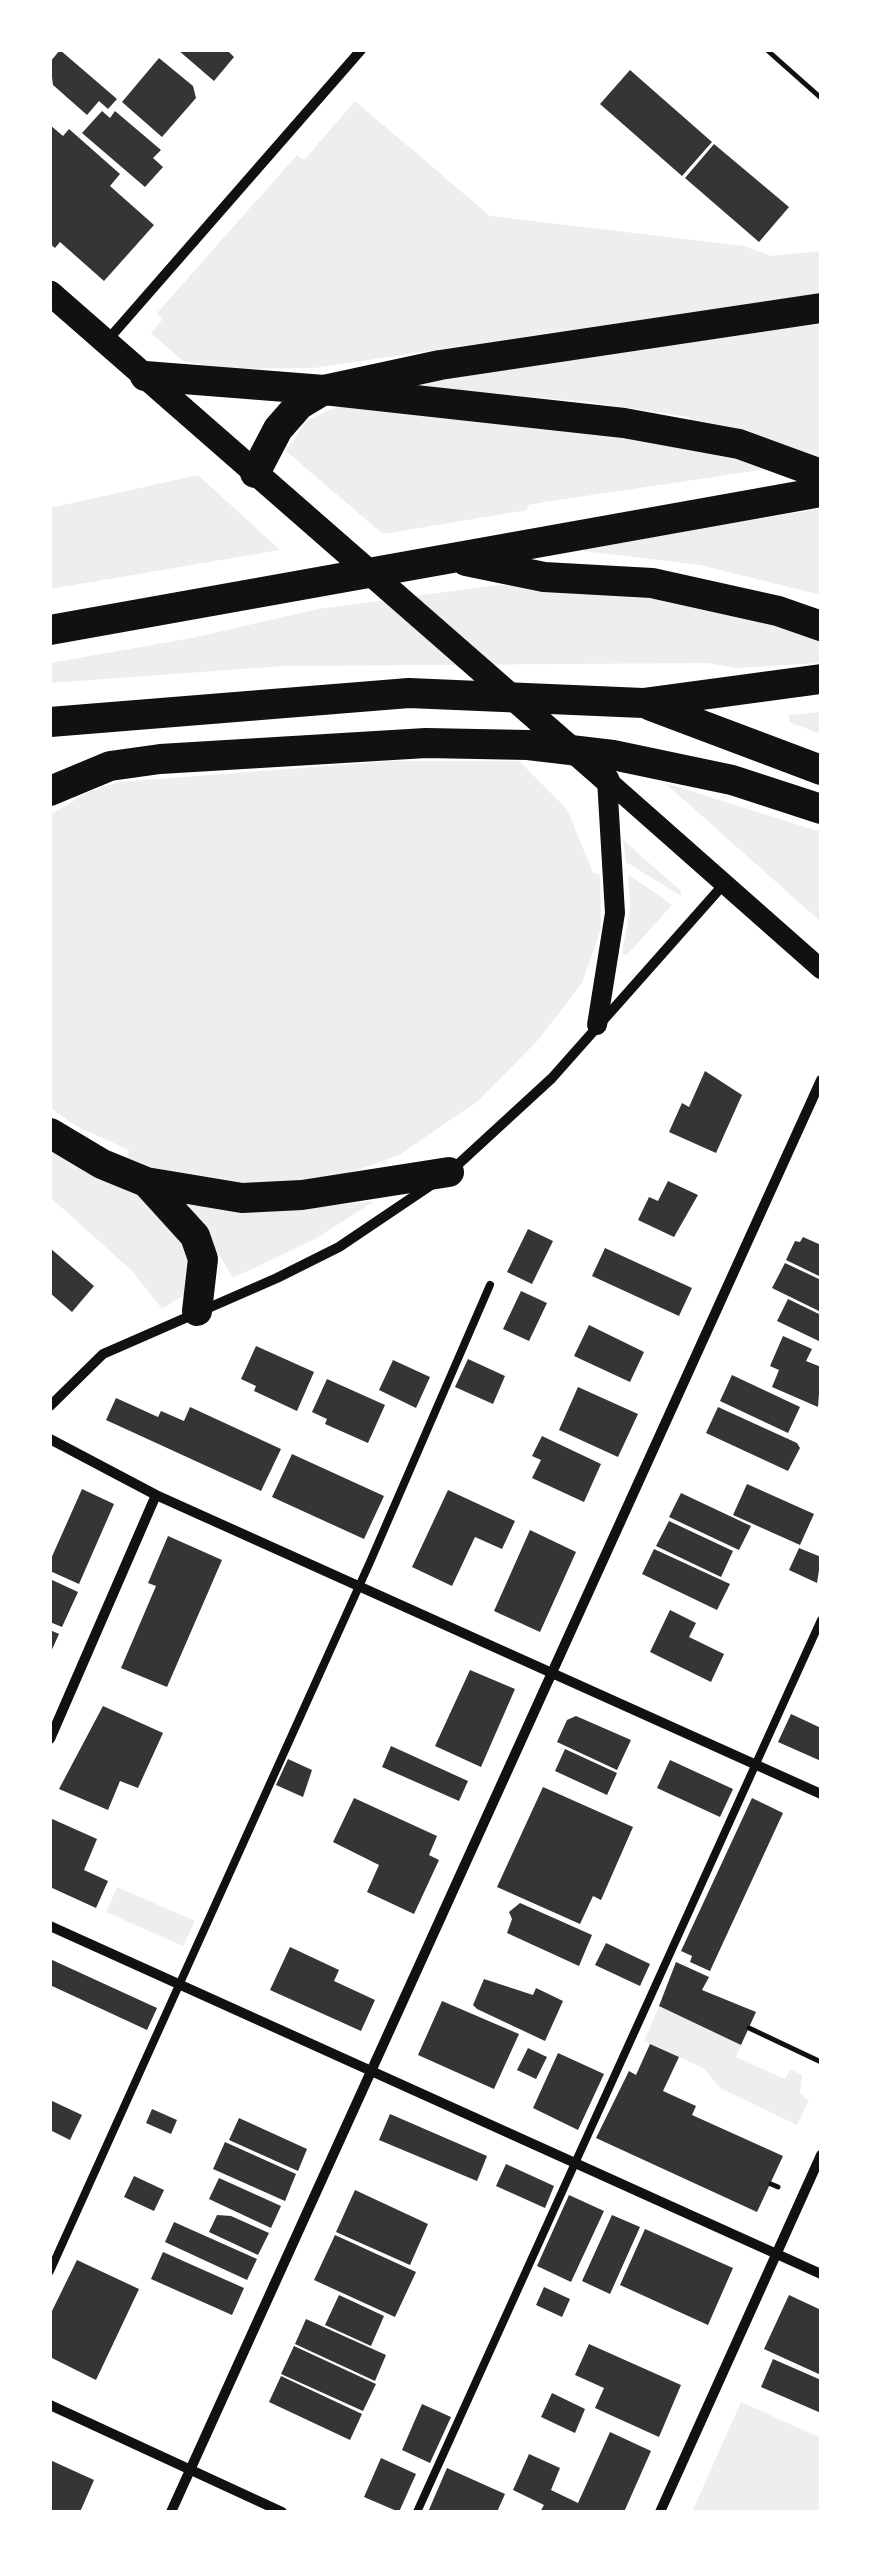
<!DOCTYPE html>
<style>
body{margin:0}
#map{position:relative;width:871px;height:2562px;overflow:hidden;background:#fff;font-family:Overpass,sans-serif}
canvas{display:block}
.frame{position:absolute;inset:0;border:52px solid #fff;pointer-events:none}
</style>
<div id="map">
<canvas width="871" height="2562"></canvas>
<div class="frame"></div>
</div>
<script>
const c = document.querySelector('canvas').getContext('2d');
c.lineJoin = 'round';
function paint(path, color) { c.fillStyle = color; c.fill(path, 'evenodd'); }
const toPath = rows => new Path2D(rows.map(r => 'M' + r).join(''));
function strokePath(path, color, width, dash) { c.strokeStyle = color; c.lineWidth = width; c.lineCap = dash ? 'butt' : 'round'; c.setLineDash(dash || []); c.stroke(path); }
const green = toPath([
 [355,101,490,216,744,246,771,256,821,251,821,293,314,368,226,369,183,361,151,333,162,320,157,313,297,155,304,160],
 [821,320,821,461,545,502,528,505,527,510,383,534,286,451,307,420,342,405,573,429,682,447,690,417,588,402,401,385],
 [198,475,280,550,50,589,50,508],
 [821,509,821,595,700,565,584,551,584,546],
 [498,585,617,589,728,611,821,640,821,663,736,668,708,663,283,666,50,683,50,663,192,638,318,609],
 [821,712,821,734,789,722,789,715],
 [393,761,519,761,567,809,593,873,600,874,601,929,582,983,539,1039,478,1101,399,1155,349,1173,288,1184,230,1184,142,1165,127,1159,129,1150,78,1127,50,1108,50,815,86,793,118,782],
 [665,783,821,832,821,922],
 [623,840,681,891,681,896,626,862],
 [628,874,672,905,627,955,622,954,630,908],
 [50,1150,141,1196,162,1213,191,1258,184,1295,162,1309,132,1271,50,1197],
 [374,1201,317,1238,233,1278,189,1205,279,1211],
 [117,1887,195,1921,183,1946,106,1912],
 [659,2006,741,2045,736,2057,785,2079,790,2069,802,2075,800,2093,809,2101,797,2125,720,2088,703,2068,644,2041],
 [741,2402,821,2438,821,2512,692,2512]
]);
const building = toPath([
 [60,50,117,99,108,109,99,101,87,115,53,85,50,62],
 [178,50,227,50,234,57,214,81],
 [159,58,193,86,196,98,162,137,122,102],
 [630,70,712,142,682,176,600,104],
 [102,111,110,118,115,111,161,150,153,158,163,167,145,187,82,133],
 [50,125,63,136,69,129,120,174,110,186,154,225,104,281,60,242,55,248,50,244],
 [714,144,789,207,759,242,685,178],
 [705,1071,742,1095,716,1153,669,1132,682,1103,689,1107],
 [668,1181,698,1195,674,1237,638,1220,649,1197,658,1201],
 [528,1229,553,1241,532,1284,507,1272],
 [803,1237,821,1245,821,1277,786,1260,795,1241,800,1242],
 [50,1248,94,1286,72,1312,50,1293],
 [605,1248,692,1288,679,1316,592,1276],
 [785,1263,821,1280,821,1312,772,1288],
 [521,1291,547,1303,529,1341,503,1329],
 [788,1299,821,1315,821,1342,777,1321],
 [589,1325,644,1352,630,1382,574,1356],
 [783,1336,812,1349,806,1361,821,1367,818,1407,772,1387,779,1370,770,1366],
 [256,1346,314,1372,297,1411,254,1391,256,1386,241,1379],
 [468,1359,505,1376,493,1404,455,1387],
 [393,1360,430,1377,416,1408,379,1390],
 [732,1375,800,1407,788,1433,720,1401],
 [327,1379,385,1405,368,1443,325,1424,327,1419,312,1412],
 [578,1387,638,1414,618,1457,559,1430],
 [116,1398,158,1417,161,1411,184,1421,190,1407,281,1449,261,1491,106,1420],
 [718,1407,797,1443,800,1448,788,1471,706,1433],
 [542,1436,601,1464,584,1502,532,1478,541,1460,532,1456],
 [292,1454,384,1496,364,1539,272,1497],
 [747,1484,814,1514,800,1545,733,1515],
 [82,1489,114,1504,79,1584,50,1571,50,1561],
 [448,1490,515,1521,502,1549,475,1537,452,1586,412,1567],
 [681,1493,751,1526,739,1550,669,1517],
 [669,1521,733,1551,721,1577,656,1546],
 [530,1530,576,1552,540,1632,494,1611],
 [168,1536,222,1560,167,1687,121,1668,156,1586,148,1583],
 [799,1548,821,1557,817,1583,789,1570],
 [654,1549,730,1584,717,1610,642,1574],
 [50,1579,78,1592,62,1627,50,1622],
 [670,1610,696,1623,689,1637,724,1654,711,1682,650,1652],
 [50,1630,59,1634,50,1654],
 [470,1670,515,1689,481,1767,435,1746],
 [103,1706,163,1733,138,1788,120,1781,108,1810,59,1789],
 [791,1714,821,1728,821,1761,778,1742],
 [576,1716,631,1740,617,1770,557,1742,567,1720],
 [391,1746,468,1781,459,1801,382,1767],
 [565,1749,617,1773,607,1795,555,1771],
 [288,1759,312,1770,303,1797,276,1785],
 [670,1760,733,1789,720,1817,657,1788],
 [543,1787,633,1827,601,1900,593,1896,580,1924,497,1887],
 [354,1798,437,1836,429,1855,439,1860,414,1914,367,1892,379,1865,333,1842],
 [752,1798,783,1813,710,1971,690,1962,692,1956,681,1951],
 [50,1818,97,1839,84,1870,108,1881,96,1908,50,1887],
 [520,1903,592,1935,579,1966,507,1933,512,1919,509,1912],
 [606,1943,650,1964,640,1986,595,1965],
 [290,1947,339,1970,334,1981,375,2000,361,2031,270,1990],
 [50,1959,157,2008,147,2030,50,1985],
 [676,1962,709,1977,702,1990,756,2012,741,2045,659,2006],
 [484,1979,533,1995,536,1988,563,2001,545,2041,477,2009,473,2005],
 [442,2001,519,2034,494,2089,418,2055],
 [650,2044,679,2057,663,2091,696,2106,692,2115,783,2156,757,2212,596,2138,629,2071,636,2075],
 [528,2048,547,2057,536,2079,517,2070],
 [558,2053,604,2074,578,2130,533,2108],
 [50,2100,82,2115,70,2140,50,2130],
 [152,2109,177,2120,171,2134,146,2123],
 [390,2114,487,2156,477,2181,379,2140],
 [239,2118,307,2149,298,2171,229,2140],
 [225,2142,296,2174,285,2201,213,2169],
 [506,2164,554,2186,545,2208,496,2186],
 [134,2176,164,2190,154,2211,124,2197],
 [219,2178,281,2206,271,2228,209,2199],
 [355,2190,428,2224,410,2265,336,2232],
 [569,2195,604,2211,571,2282,537,2266],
 [217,2215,231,2216,269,2233,258,2255,209,2232],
 [612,2215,640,2227,610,2294,582,2281],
 [174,2222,257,2259,247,2280,165,2242],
 [645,2229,733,2268,708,2325,620,2285],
 [335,2235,416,2272,395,2317,314,2280],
 [163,2252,244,2288,232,2315,151,2279],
 [77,2260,139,2289,96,2380,50,2357,50,2315],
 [544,2287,570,2299,562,2317,536,2305],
 [339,2295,384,2316,371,2346,325,2325],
 [789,2295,821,2310,821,2375,764,2349],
 [306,2319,386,2355,375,2381,295,2344],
 [589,2344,681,2385,659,2437,595,2408,604,2388,575,2375],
 [294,2346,376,2384,363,2411,281,2374],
 [773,2359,821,2380,821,2413,761,2387],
 [281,2376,362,2414,350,2440,269,2402],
 [552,2393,585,2409,575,2433,541,2417],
 [422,2404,451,2417,430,2463,402,2450],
 [610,2432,651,2451,624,2512,540,2512,544,2505,513,2490,529,2454,560,2468,551,2490,578,2503],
 [381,2458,416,2474,399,2512,364,2497],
 [50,2460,94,2480,80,2512,50,2512],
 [447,2468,505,2494,497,2512,428,2512]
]);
const path = toPath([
 [767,50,821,98],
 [749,2028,821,2062],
 [771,2184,778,2187]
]);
const service = toPath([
 [50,2271,370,1562,490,1285],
 [417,2512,821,1620]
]);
const minor = toPath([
 [106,342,361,50],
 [453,1169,552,1078,724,884],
 [50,1406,103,1354,277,1278,339,1247,431,1185],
 [50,1439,156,1495,821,1794],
 [50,1739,156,1495],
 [50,1926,821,2274],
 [50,2405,282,2512],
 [171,2512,821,1080],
 [660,2512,821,2155]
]);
const secondary = toPath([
 [607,780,821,969],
 [597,1025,615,913,607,780]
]);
const primary = toPath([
 [50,293,607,780]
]);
const motorway = toPath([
 [145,376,324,390,624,423,739,444,821,474],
 [255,473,278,429,299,405,324,390,440,365,821,308],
 [466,561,544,577,652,583,778,611,821,626],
 [50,630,821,492],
 [651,706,821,770],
 [50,722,409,693,643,703,821,679],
 [50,791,110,766,160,759,426,743,528,745,613,755,732,780,821,809],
 [50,1133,102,1164,146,1182,242,1198,302,1195,449,1172],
 [146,1182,195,1236,203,1259,197,1311]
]);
paint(green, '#eee');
paint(building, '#353535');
strokePath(path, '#111', 5);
strokePath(service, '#111', 8);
strokePath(minor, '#111', 10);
strokePath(secondary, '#111', 20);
strokePath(primary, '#111', 25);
strokePath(motorway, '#111', 30);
</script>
